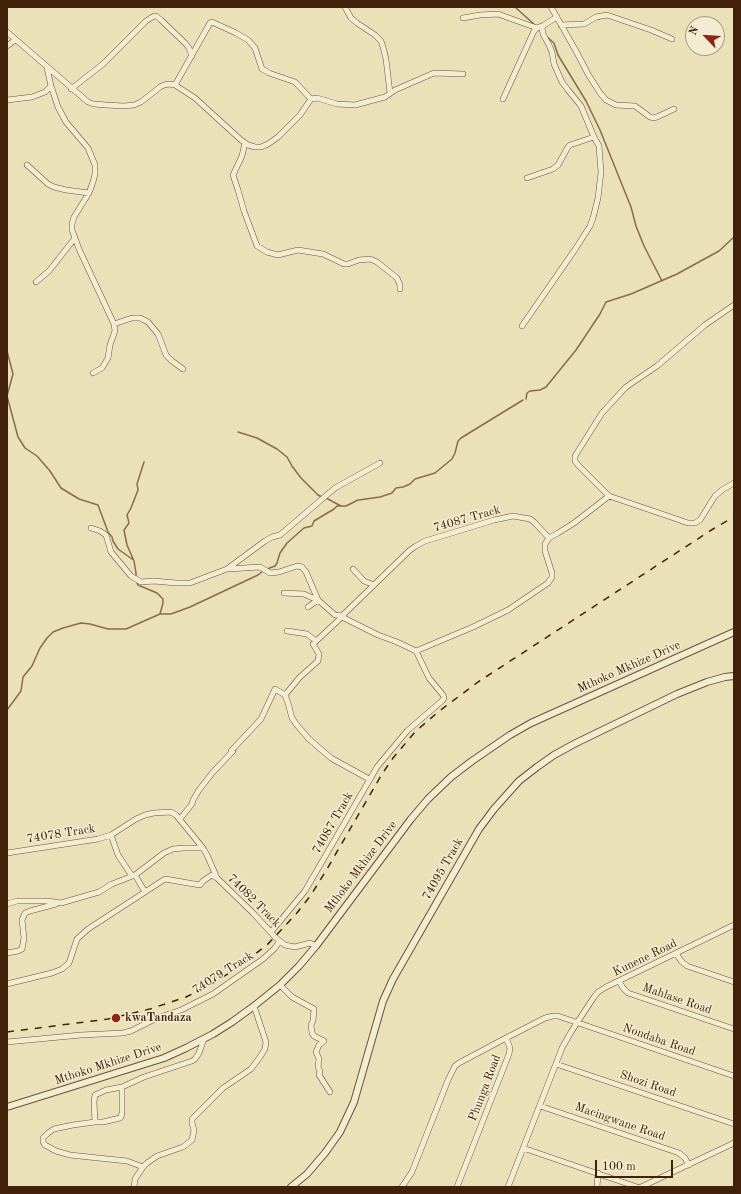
<!DOCTYPE html>
<style>
body{margin:0}
#map{position:relative;width:741px;height:1194px;overflow:hidden;background:#ebe1b9;font-family:"Old Standard TT",serif}
canvas{display:block}
.frame{position:absolute;inset:0;border:8px solid #42210b;pointer-events:none}
.north{position:absolute;left:685px;top:16px;width:40px;height:40px;box-sizing:border-box;background:#f2ecd2;border:1px solid #ac9b82;border-radius:50%;rotate:295deg;font-size:11px;font-weight:700;line-height:16px;text-align:center;color:#42210b}
.north::after{content:'';display:block;margin:auto;width:14px;height:18px;background:#8f2418;clip-path:polygon(50% 0,100% 100%,50% 72%,0 100%)}
.scale{position:absolute;left:595px;top:1160px;width:78px;height:18px;box-sizing:border-box;border:2px solid #42210b;border-top:0;padding-left:5px;font-size:12px;line-height:14px;white-space:nowrap;color:#42210b;-webkit-text-stroke:3px #f2ecd2;paint-order:stroke}
</style>
<div id="map">
<canvas width="741" height="1194"></canvas>
<div class="frame"></div>
<div class="north">N</div>
<div class="scale">100 m</div>
</div>
<script>
const c = document.querySelector('canvas').getContext('2d');
c.lineJoin = 'round';
const toPath = rows => new Path2D(rows.map(r => 'M' + r).join(''));
function strokePath(path, color, width, dash) { c.strokeStyle = color; c.lineWidth = width; c.lineCap = dash ? 'butt' : 'round'; c.setLineDash(dash || []); c.stroke(path); }
function drawText(font, color, halo, rows, align = 'center') {
  c.font = font + ' "Old Standard TT",serif'; c.lineWidth = 3; c.setLineDash([]); c.textBaseline = 'middle'; c.strokeStyle = halo; c.fillStyle = color; for (const [text, x, y, turn = 0] of rows) {
    c.save(); c.translate(x, y); c.rotate((+turn || 0) * Math.PI / 180); c.textAlign = isNaN(turn) ? turn : align; if (halo) c.strokeText(text, 0, 0); c.fillText(text, 0, 0); c.restore();
  }
}
const stream = toPath([
 [515,7,536,26],
 [546,36,554,43,558,55,586,101,600,130,631,207,636,226,644,246,662,281],
 [7,351,13,374,7,396,18,437,25,448,37,456,50,471,61,488,79,499,98,505,108,532,112,537,113,541,118,549,132,559],
 [526,399,527,393,530,391,540,390,546,387,576,350,600,314,606,302,631,294,677,274,719,251,734,237],
 [238,432,257,438,277,449,287,457,292,466,301,478,318,495,322,497],
 [326,498,341,506],
 [359,500,380,497,392,493,396,488,403,487,410,484,415,479,435,473,452,459,455,453,458,441,461,438,523,400],
 [267,569,275,566,277,563,280,553,287,543,304,528,312,526,314,521,334,509,337,506,346,506,358,500],
 [136,577,136,573,134,561,127,545,124,530,129,523,127,515,131,508,138,490,137,484,144,462],
 [137,583,138,585,157,593,163,599,163,603,160,614],
 [7,710,21,691,23,677,32,666,40,648,47,638,53,632,63,628,81,623,90,624,108,629,126,629,160,614,171,614,190,607,258,575,263,571]
]);
const minor = toPath([
 [345,7,351,18,357,23,375,35,381,41,383,47,386,59,390,93],
 [551,7,576,51,588,74,600,93,606,100,616,105,635,106,650,117,653,118,657,117,674,109],
 [463,18,480,15,498,14,537,28],
 [561,25,584,24,596,17,607,15,651,30,672,39],
 [7,32,88,102,94,104,106,105,124,106,134,105,141,102,160,87,164,85,169,84,175,85,195,98,241,140,248,145,255,147,261,147,268,144,278,137,300,115,311,99,317,98,337,104,355,105,385,97,395,90,434,73,463,74],
 [7,46,15,40],
 [47,68,51,86,58,107,66,122,88,148,95,165,95,174,93,182,89,193,74,217,72,224,72,230,79,249,114,324,115,331,110,345,108,358,102,368,93,373],
 [175,85,210,23,212,22,236,33,248,40,255,48,262,69,269,73,295,82,311,99],
 [71,89,103,64,146,21,154,16,156,16,161,20,185,43,189,48,192,56],
 [503,99,534,31,537,28,544,25],
 [7,100,32,97,45,92,51,86],
 [245,143,242,156,233,175,238,190,244,211,257,246,267,252,278,255,298,250,323,254,344,264,348,264,359,260,370,259,377,262,397,278,400,285,400,289],
 [27,165,48,184,54,187,66,190,89,193],
 [527,178,553,169,558,165,568,147,570,145,594,137,581,106,568,90,562,82,554,64,552,52,549,45,543,34,542,28,544,25,557,17],
 [36,282,49,271,75,238],
 [734,305,705,325,657,366,626,387,602,413,575,456,575,461,578,465,609,496,662,514,688,523,695,523,700,520,715,496,722,490,734,483],
 [114,324,132,318,140,318,148,322,158,334,166,355,172,361,183,369],
 [522,326,576,248,590,226,593,218,598,198,601,172,599,146,594,137],
 [513,516,530,519,534,522,549,538,545,544,545,551,552,573,552,577,548,583,508,610,473,627,416,651,397,642,378,635,344,618,343,616,344,614,410,550,416,546,425,541,455,532,494,520,513,516],
 [91,528,100,531,106,535,111,552,131,576,141,582,154,581,176,583,190,583,227,569,265,541,272,537,280,535,335,488,380,463],
 [549,538,558,533,574,523,609,496],
 [228,569,260,567,270,573,279,572,297,566,302,567,306,572,318,600,335,615,343,616],
 [353,569,364,581,374,585],
 [284,593,304,594,317,600],
 [308,607,318,600],
 [287,631,307,634,316,641],
 [285,695,288,703,292,718,296,724,309,739,331,758,369,779],
 [180,819,192,804,193,800,199,790,213,772,233,751,231,751,261,719,275,689,285,695,300,677,318,661,319,654,313,644,343,616],
 [111,835,118,855,132,876],
 [7,853,98,839,111,835,136,819,145,815,154,813,171,812,176,815,203,848,207,855,217,878,253,913,275,937,285,945,295,947,310,943,316,946],
 [135,875,145,892,165,879,200,885,203,881,212,875,217,878],
 [7,904,17,901,47,901,61,903,99,892,112,884,135,875,164,853,173,849,184,848,203,848],
 [271,932,305,891,377,767,407,731,443,700,444,698,443,695,429,678,416,651],
 [7,953,18,951,22,949,24,938,22,920,25,913,30,911,56,904],
 [676,953,681,961,687,966,734,982],
 [619,981,623,988,628,993,734,1029],
 [7,984,52,973,62,969,69,963,77,939,88,929,145,892],
 [280,985,292,997,314,1009,313,1021,311,1025,312,1033,314,1036,324,1041,319,1045,316,1052,319,1059,318,1067,320,1071,319,1075,330,1092],
 [506,1038,545,1018,553,1016,558,1016,734,1076],
 [7,1042,81,1035,123,1033,131,1031,157,1018,181,1010,213,994,263,959,274,949,280,941],
 [556,1064,734,1124],
 [540,1106,679,1153,685,1158,689,1165],
 [95,1122,94,1102,95,1095,106,1090,122,1087],
 [523,1148,637,1187],
 [143,1167,127,1161,70,1155,56,1151,45,1145,43,1142,43,1138,48,1133,54,1129,73,1125,95,1122,103,1122,120,1118,121,1117,122,1113,122,1087,144,1077,192,1061,195,1059,199,1053,204,1039],
 [134,1187,135,1179,143,1167,147,1163,157,1156,183,1147,192,1140,194,1130,192,1123,192,1119,223,1088,251,1069,260,1057,265,1049,266,1042,254,1006],
 [402,1187,412,1172,448,1080,455,1066,459,1063,506,1038,510,1048,509,1054,457,1187],
 [508,1187,562,1048,571,1032,594,997,598,992,606,987,734,925],
 [597,1187,598,1173],
 [641,1187,734,1143]
]);
const tertiary = toPath([
 [7,1107,164,1058,186,1048,213,1034,232,1022,254,1006,280,985,299,966,316,946,411,819,428,799,451,777,472,761,510,735,531,723,734,632],
 [291,1187,307,1174,325,1153,340,1132,354,1102,383,1001,393,979,479,829,494,809,519,781,537,767,554,755,576,743,677,694,707,682,725,677,734,676]
]);
const rail = toPath([
 [7,1032,108,1019,150,1009,186,997,206,987,231,972,267,945,296,914,311,895,327,869,382,774,393,758,415,732,438,712,478,682,713,529,734,517]
]);
const markers = [
 [116,1018,5,"#8f2418"]
];
const streetNames = [
 ["74087 Track",467,519,-16],
 ["Mthoko Mkhize Drive",629,667,-24],
 ["74087 Track",333,823,-60],
 ["74078 Track",61,834,-9],
 ["Mthoko Mkhize Drive",361,867,-53],
 ["74095 Track",443,869,-60],
 ["74082 Track",254,901,45],
 ["Kunene Road",645,958,-26],
 ["74079 Track",223,973,-32],
 ["Mahlase Road",677,999,19],
 ["Nondaba Road",659,1040,19],
 ["Mthoko Mkhize Drive",108,1064,-18],
 ["Shozi Road",648,1084,19],
 ["Phunga Road",485,1088,-69],
 ["Macingwane Road",620,1122,19]
];
const poiNames = [
 ["kwaTandaza",125,1018]
];
strokePath(stream, '#856d50', 1.5);
strokePath(minor, '#6c5136', 6);
strokePath(tertiary, '#6c5136', 8);
strokePath(minor, '#f2ecd2', 5);
strokePath(tertiary, '#f2ecd2', 6);
strokePath(rail, '#42210b', 1.5, [7, 7]);
for (const [x, y, r, color] of markers) { const dot = new Path2D(); dot.arc(x, y, r, 0, 2 * Math.PI); c.fillStyle = color; c.fill(dot); strokePath(dot, '#f2ecd2', 1.5); }
drawText('12px', '#42210b', '#f2ecd2', streetNames);
drawText('bold 12px', '#42210b', '#f2ecd2', poiNames, 'left');
</script>
